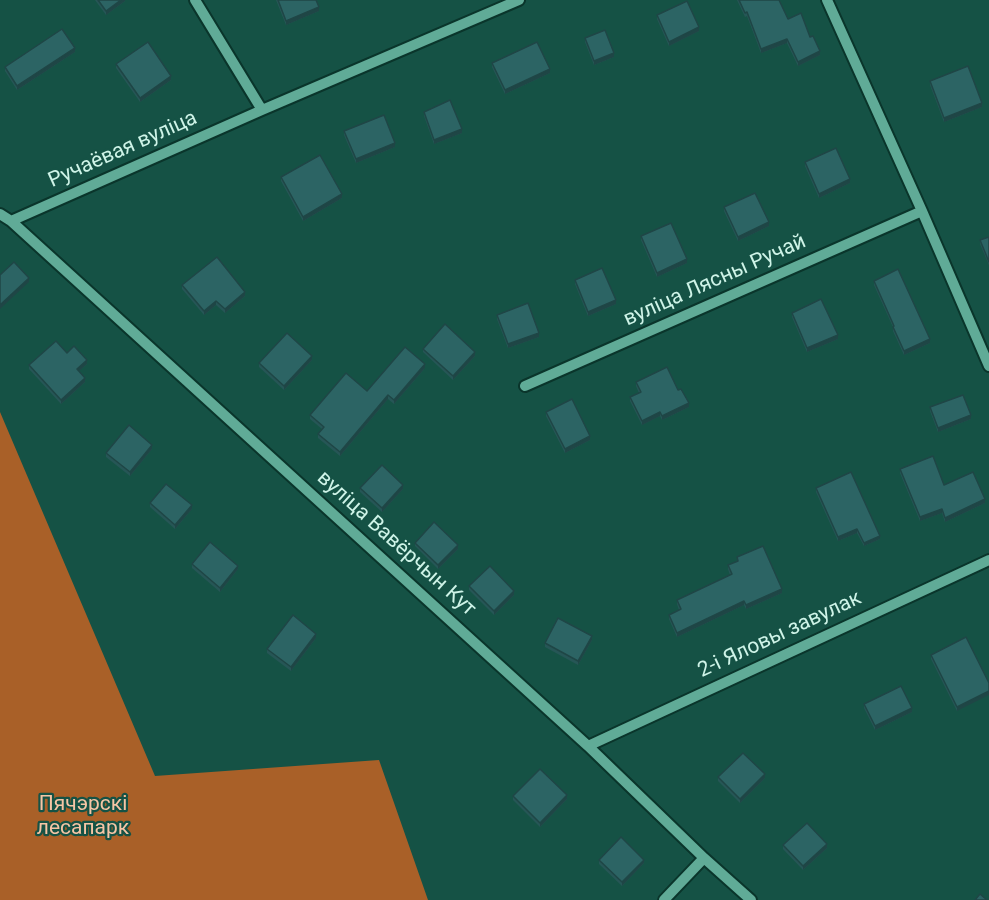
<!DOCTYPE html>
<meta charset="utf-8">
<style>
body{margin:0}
canvas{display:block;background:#155245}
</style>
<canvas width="989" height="900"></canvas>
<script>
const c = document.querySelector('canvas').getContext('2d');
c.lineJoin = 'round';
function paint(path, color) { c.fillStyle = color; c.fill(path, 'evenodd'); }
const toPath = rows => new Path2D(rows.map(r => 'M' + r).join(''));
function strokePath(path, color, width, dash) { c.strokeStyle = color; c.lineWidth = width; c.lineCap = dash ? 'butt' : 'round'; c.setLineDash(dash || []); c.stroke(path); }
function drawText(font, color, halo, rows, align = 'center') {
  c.font = font + ' Roboto,sans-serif'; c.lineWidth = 4.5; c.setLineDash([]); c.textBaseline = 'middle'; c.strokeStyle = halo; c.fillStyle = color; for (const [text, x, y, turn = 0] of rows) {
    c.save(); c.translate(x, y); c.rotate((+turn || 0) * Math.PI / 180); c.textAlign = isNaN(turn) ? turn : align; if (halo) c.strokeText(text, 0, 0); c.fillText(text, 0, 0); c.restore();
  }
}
const forest = toPath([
 [0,412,155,776,379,760,428,900,0,900]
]);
const minor = toPath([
 [195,0,262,110],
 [827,0,922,211,989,366],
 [0,214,11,221,262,110,519,0],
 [11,221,588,746,704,858,751,900],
 [525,386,922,211],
 [588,746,989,560],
 [664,900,704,858]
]);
const wall = toPath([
 [95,0,125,0,125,1,106,15],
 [276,0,316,0,319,11,286,25],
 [737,0,779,0,788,19,810,37,820,55,798,66,787,43,761,53,747,16,745,17],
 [657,15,699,31,669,46,657,19],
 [585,38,614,57,594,65,585,42],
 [75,52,17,90,5,71,5,67],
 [492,63,550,73,505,94,492,67],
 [116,64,171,80,140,102,116,68],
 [930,81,982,107,944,122,930,85],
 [424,112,462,133,434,144,424,116],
 [344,131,395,147,356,163,344,135],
 [805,162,850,183,819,198,805,166],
 [281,177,342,198,303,221,281,181],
 [724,207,769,226,738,241,724,211],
 [641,236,687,263,657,277,641,240],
 [989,237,989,265,980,244,980,240],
 [575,280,616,304,588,316,575,284],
 [874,281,930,343,904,355,893,331,893,327,874,285],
 [182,285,245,296,225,313,216,305,204,315,182,289],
 [792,313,838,339,807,352,792,317],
 [497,315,539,337,508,348,497,319],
 [423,349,475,356,453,380,423,352],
 [67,353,87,364,79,371,85,382,61,404,29,369,29,365],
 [312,360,284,390,259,367,259,363],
 [425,368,394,404,388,399,340,456,318,438,318,434,322,429,310,419,310,415,367,391],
 [636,382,678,390,689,407,662,420,660,416,642,425,630,401,630,397,639,393,636,386],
 [930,407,971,419,938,432,930,411],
 [546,412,590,440,565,453,546,416],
 [152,449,130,476,106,457,106,453],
 [900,469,944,485,985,503,945,522,942,513,920,521,900,473],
 [360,488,403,489,382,512,360,492],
 [816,488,880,539,864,546,857,533,838,541,816,492],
 [150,503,192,509,175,529,150,507],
 [415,543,458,549,438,569,415,546],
 [737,557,782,593,746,609,744,605,677,637,669,619,669,615,679,610,677,604,677,600,730,575,728,569,728,565,737,561],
 [192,564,238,569,220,592,192,568],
 [469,586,514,595,494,615,469,590],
 [316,638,291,671,267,653,267,649],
 [592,640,578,665,545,647,545,643],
 [931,655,989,683,957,711,931,659],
 [864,704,912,712,875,730,864,708],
 [718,777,765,778,740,803,718,781],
 [513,796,567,799,540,827,513,800],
 [783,845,827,848,803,870,783,849],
 [599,860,644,863,622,886,599,864]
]);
const shadedWall = toPath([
 [121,0,125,0,125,1,106,15,106,11],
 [319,7,319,11,286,25,286,21],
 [699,27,699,31,669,46,669,42],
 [787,39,787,43,761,53,761,49],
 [75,48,75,52,17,90,17,86],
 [820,51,820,55,798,66,798,62],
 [614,53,614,57,594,65,594,61],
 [550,69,550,73,505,94,505,90],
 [171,76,171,80,140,102,140,98],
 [982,103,982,107,944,122,944,118],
 [462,129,462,133,434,144,434,140],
 [395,143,395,147,356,163,356,159],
 [850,179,850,183,819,198,819,194],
 [342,194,342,198,303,221,303,217],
 [769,222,769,226,738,241,738,237],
 [687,259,687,263,657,277,657,273],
 [29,278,29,282,0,309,0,305],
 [245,292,245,296,225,313,225,309],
 [616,300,616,304,588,316,588,312],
 [216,301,216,305,204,315,204,311],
 [539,333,539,337,508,348,508,344],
 [838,335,838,339,807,352,807,348],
 [930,339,930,343,904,355,904,351],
 [475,352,475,356,453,380,453,376],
 [312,356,312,360,284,390,284,386],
 [87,360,87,364,77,373,77,369],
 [425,364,425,368,394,404,394,400],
 [85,378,85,382,61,404,61,400],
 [388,395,388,399,340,456,340,452],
 [689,403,689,407,662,420,662,416],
 [660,412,660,416,642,425,642,421],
 [971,415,971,419,938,432,938,428],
 [590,436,590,440,565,453,565,449],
 [152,445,152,449,130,476,130,472],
 [403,485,403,489,382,512,382,508],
 [985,499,985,503,945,522,945,518],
 [192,505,192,509,175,529,175,525],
 [942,509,942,513,920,521,920,517],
 [857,529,857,533,838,541,838,537],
 [880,536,880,539,864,546,864,543],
 [458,545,458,549,438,569,438,565],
 [238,566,238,569,220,592,220,588],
 [782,589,782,593,746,609,746,605],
 [514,591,514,595,494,615,494,611],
 [744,601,744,605,677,637,677,633],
 [316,634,316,638,291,671,291,667],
 [592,636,592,640,578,665,578,661],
 [989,691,989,695,957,711,957,707],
 [912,708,912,712,875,730,875,726],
 [765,774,765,778,740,803,740,799],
 [567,795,567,799,540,827,540,823],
 [827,844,827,848,803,870,803,866],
 [644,860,644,863,622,886,622,882]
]);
const building = toPath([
 [98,0,121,0,106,11,98,0],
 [278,0,316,0,319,7,286,21,278,0],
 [739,0,779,0,788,19,801,13,810,37,813,36,820,51,798,62,787,39,761,49,747,12,745,13,739,0],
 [687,1,699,27,669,42,657,15,687,1],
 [62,29,75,48,17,86,5,67,62,29],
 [605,30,614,53,594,61,585,38,605,30],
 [148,42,171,76,140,98,116,64,148,42],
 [537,42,550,69,505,90,492,63,537,42],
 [968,66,982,103,944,118,930,81,968,66],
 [450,100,462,129,434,140,424,112,450,100],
 [384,115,395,143,356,159,344,131,384,115],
 [836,148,850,179,819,194,805,162,836,148],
 [320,155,342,194,303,217,281,177,320,155],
 [755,193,769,222,738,237,724,207,755,193],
 [671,223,687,259,657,273,641,236,671,223],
 [989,237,989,262,980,240,989,237],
 [217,257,245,292,225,309,216,301,204,311,182,285,217,257],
 [14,262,29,278,0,305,0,275,14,262],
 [602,268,616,300,588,312,575,280,602,268],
 [898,269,930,339,904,351,893,327,894,326,874,281,898,269],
 [821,299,838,335,807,348,792,313,821,299],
 [528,303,539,333,508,344,497,315,528,303],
 [445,324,475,352,453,376,423,349,445,324],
 [287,333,312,356,284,386,259,363,287,333],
 [56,341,67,353,74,346,87,360,77,369,85,378,61,400,29,365,56,341],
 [405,347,425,364,394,400,388,395,340,452,318,434,324,427,310,415,346,373,367,391,405,347],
 [667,367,678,390,681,389,689,403,662,416,660,412,642,421,630,397,641,392,636,382,667,367],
 [963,395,971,415,938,428,930,407,963,395],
 [572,399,590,436,565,449,546,412,572,399],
 [129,425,152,445,130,472,106,453,129,425],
 [933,456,944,485,973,472,985,499,945,518,942,509,920,517,900,469,933,456],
 [382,465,403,485,382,508,360,488,382,465],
 [851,472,880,536,864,543,857,529,838,537,816,488,851,472],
 [166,484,192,505,175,525,150,503,166,484],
 [434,522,458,545,438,565,415,543,434,522],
 [210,542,238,566,220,588,192,564,210,542],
 [763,546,782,589,746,605,744,601,677,633,669,615,681,609,677,600,732,574,728,565,738,561,737,557,763,546],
 [490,566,514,591,494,611,469,586,490,566],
 [293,615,316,634,291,667,267,649,293,615],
 [558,618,592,636,578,661,545,643,558,618],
 [966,637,989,683,989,691,957,707,931,655,966,637],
 [901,686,912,708,875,726,864,704,901,686],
 [743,753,765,774,740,799,718,777,743,753],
 [540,769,567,795,540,823,513,796,540,769],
 [807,823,827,844,803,866,783,845,807,823],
 [621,837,644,860,622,882,599,860,621,837],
 [980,894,987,900,975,900,980,894]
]);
const streetNames = [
 ["Ручаёвая вуліца",123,150,-24],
 ["вуліца Лясны Ручай",715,281,-24],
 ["вуліца Вавёрчын Кут",396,544,42],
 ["2-і Яловы завулак",780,635,-25]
];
const parkNames = [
 ["Пячэрскі",83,805],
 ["лесапарк",83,829]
];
paint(forest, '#a96028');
strokePath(minor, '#0a352b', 14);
strokePath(minor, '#60ab97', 10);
paint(wall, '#265656');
paint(shadedWall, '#1f4646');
paint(building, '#2c6464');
strokePath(building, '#1f4646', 1.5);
drawText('21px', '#cff4e8', '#155245', streetNames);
drawText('21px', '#f6c5a5', '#155245', parkNames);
</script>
